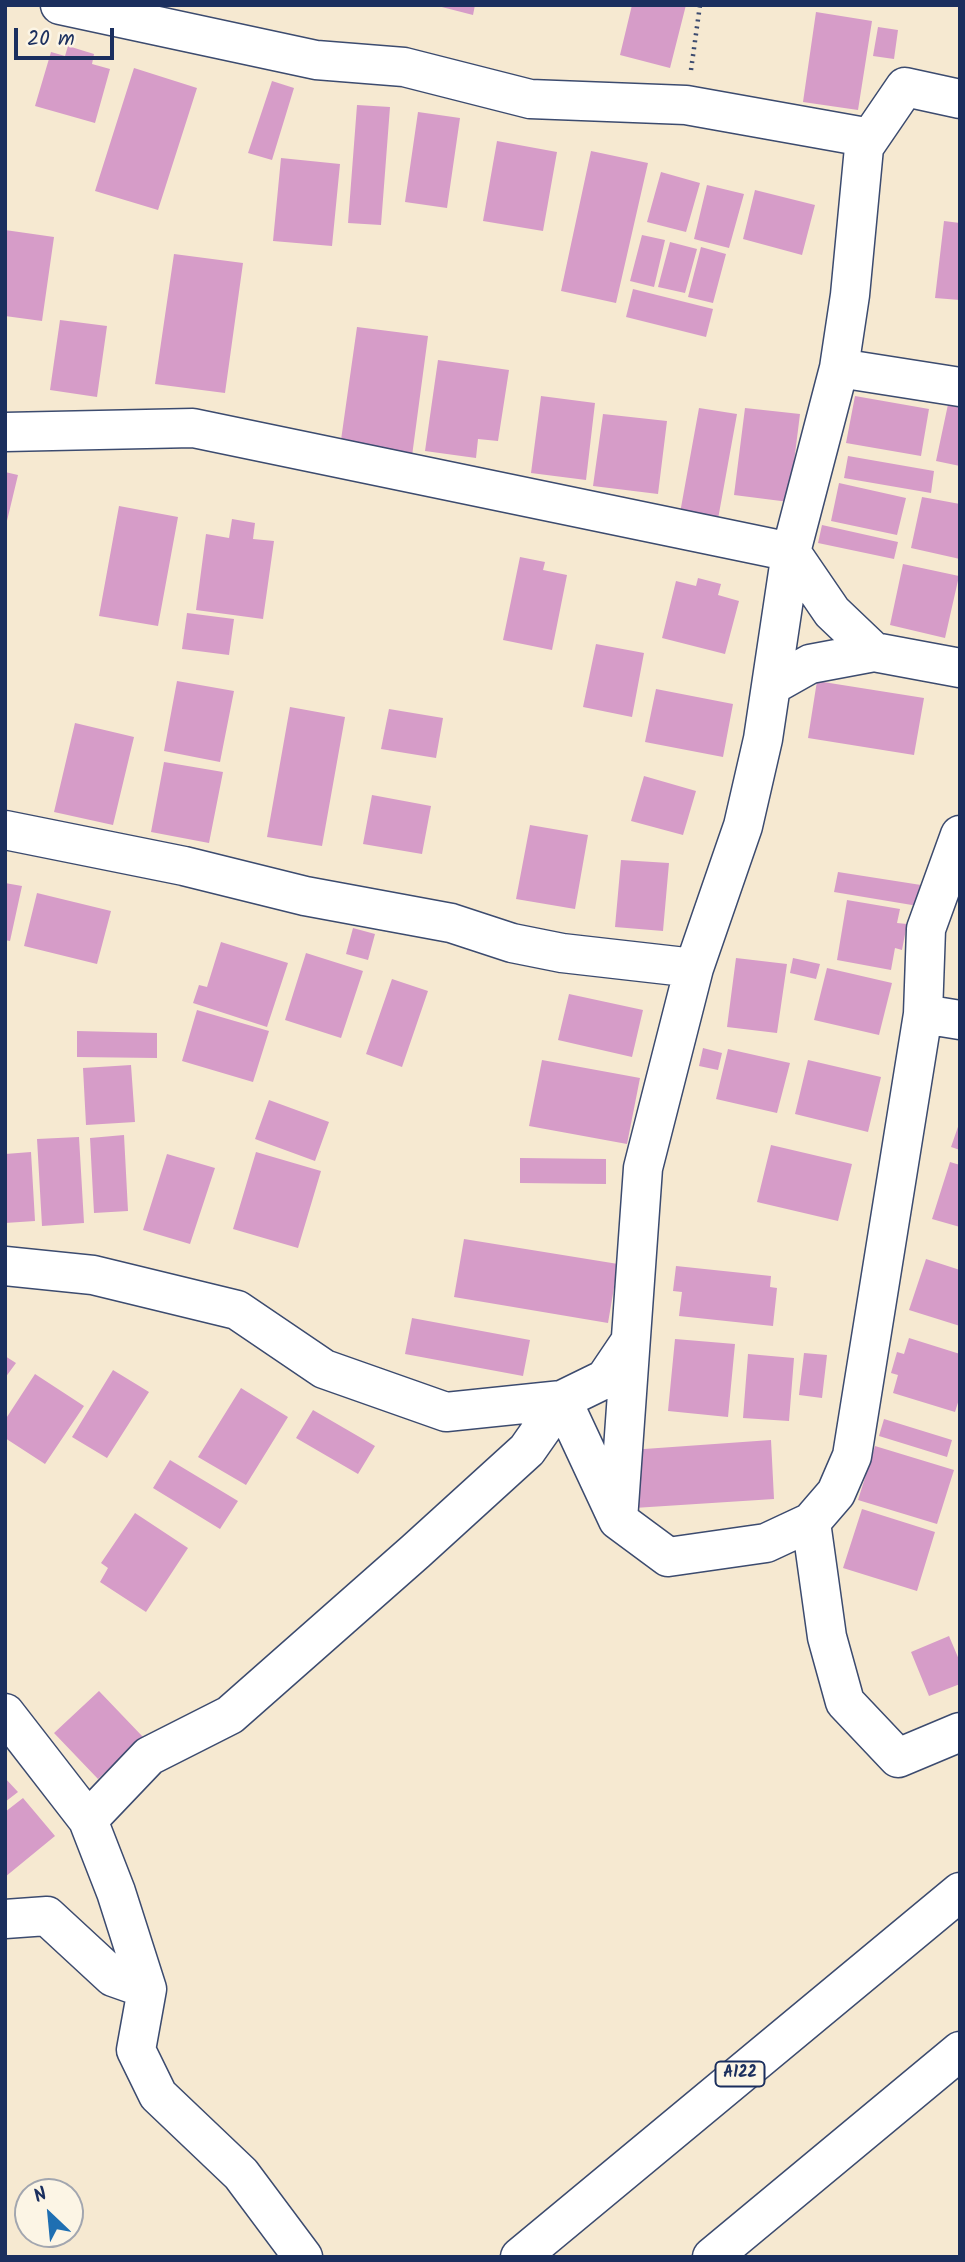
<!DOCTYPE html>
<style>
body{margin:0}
#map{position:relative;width:965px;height:2262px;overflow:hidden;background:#f6e9d1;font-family:Kalam,sans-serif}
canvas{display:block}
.frame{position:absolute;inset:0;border:7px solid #1b2f5e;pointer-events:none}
.north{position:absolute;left:14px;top:2178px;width:70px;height:70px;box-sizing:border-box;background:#fcf5e5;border:2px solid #a2a6af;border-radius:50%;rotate:334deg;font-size:19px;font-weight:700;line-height:28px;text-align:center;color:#1b2f5e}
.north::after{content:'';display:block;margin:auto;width:24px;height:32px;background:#1f6fb2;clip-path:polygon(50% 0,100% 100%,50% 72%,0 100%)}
.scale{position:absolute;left:14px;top:28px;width:100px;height:32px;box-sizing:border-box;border:4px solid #1b2f5e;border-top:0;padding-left:9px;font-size:21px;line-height:24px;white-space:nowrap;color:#1b2f5e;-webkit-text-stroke:5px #fcf5e5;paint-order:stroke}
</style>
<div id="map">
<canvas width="965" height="2262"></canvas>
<div class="frame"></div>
<div class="north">N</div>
<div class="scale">20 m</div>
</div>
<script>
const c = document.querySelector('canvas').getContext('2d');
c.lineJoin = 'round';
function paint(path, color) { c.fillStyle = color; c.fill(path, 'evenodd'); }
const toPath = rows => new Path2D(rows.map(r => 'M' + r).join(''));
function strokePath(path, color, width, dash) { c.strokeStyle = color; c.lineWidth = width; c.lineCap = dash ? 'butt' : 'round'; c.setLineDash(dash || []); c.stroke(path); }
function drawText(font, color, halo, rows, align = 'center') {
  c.font = font + ' Kalam,sans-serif'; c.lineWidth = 7; c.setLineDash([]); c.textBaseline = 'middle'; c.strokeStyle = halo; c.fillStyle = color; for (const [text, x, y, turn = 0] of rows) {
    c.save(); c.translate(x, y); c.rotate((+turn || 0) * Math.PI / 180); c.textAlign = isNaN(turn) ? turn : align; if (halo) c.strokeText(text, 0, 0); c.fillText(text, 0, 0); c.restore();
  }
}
const building = toPath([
 [434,5,475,5,473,15],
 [632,5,686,5,670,68,620,55],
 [816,12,872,21,858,110,803,102],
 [878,27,898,30,894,59,873,56],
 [68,46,94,54,92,64,110,69,95,123,35,106,51,52,65,56],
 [134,68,197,88,158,210,95,191],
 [272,81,294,88,272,160,248,153],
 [357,105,390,107,381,225,348,223],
 [418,112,460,118,447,208,405,202],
 [497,141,557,152,543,231,483,221],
 [591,151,648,163,616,303,561,291],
 [281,158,340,164,332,246,273,241],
 [661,172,700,183,686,232,647,222],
 [707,185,744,194,729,248,694,239],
 [755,190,815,205,802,255,743,239],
 [944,221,960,223,960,300,935,298],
 [5,230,54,237,42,321,5,316],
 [642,235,665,240,654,287,630,281],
 [670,242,697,249,685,293,658,287],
 [701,247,726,254,713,303,688,297],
 [174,254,243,263,225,393,155,384],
 [633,289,713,309,706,337,626,317],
 [60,320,107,326,97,397,50,390],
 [357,327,428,336,412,456,340,447],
 [438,360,509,370,498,441,478,439,476,458,425,451],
 [950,395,960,397,960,466,936,461],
 [541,396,595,403,586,480,531,473],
 [855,396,929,409,921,456,846,443],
 [699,408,737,414,718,519,680,513],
 [745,408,800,414,789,502,734,495],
 [603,414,667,421,658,494,593,486],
 [848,456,934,471,931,493,844,478],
 [5,472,18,475,6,525,5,525],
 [839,483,906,498,897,535,831,521],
 [922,497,960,504,960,559,911,548],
 [119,506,178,517,158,626,99,616],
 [232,519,255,523,253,539,274,541,263,619,196,610,206,534,229,538],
 [822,525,898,542,894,559,818,543],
 [520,557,545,562,543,570,567,575,552,650,503,640],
 [903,564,959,576,945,638,890,625],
 [698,578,721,584,718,595,739,601,725,654,662,638,676,581,696,586],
 [187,613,234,619,229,655,182,649],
 [596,644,644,653,632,717,583,707],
 [177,681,234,691,220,762,164,751],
 [817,681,924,698,914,755,808,738],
 [656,689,733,704,723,757,645,742],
 [290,707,345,717,322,846,267,837],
 [389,709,443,718,436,758,381,749],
 [75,723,134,737,113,825,54,812],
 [164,762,223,772,209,843,151,832],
 [644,776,696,791,683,835,631,821],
 [372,795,431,806,422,854,363,844],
 [530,825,588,835,575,909,516,899],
 [621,860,669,863,663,931,615,927],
 [838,872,921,885,918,906,834,892],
 [5,883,22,886,10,941,5,940],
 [37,893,111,911,97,964,24,946],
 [847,900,900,909,897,923,907,924,902,950,895,948,891,970,837,960],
 [353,928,375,934,368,960,346,954],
 [221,942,288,963,267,1027,193,1003,199,985,207,987],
 [306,953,363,971,341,1038,285,1020],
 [736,958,787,964,777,1033,727,1027],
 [793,958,820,964,816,979,790,973],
 [827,968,892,983,879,1035,814,1020],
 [392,979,428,991,402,1067,366,1054],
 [569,994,643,1010,632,1057,558,1040],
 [197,1010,269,1031,253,1082,182,1061],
 [77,1031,157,1033,157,1058,77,1057],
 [703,1048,722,1053,718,1070,699,1066],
 [728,1049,790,1063,777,1113,716,1099],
 [542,1060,640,1078,627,1144,529,1126],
 [808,1060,881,1077,868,1132,795,1114],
 [131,1065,135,1122,86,1125,83,1068],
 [269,1100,329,1122,315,1161,255,1139],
 [960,1121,960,1150,951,1147],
 [124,1135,128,1211,94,1213,90,1138],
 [79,1137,84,1223,42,1226,37,1139],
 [771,1145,852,1164,838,1221,757,1202],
 [31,1152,35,1221,5,1223,5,1154],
 [256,1152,321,1171,298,1248,233,1229],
 [167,1154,215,1168,190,1244,143,1230],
 [520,1158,606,1159,606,1184,520,1183],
 [950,1162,960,1165,960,1227,932,1219],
 [464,1239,618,1264,608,1323,454,1297],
 [926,1259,960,1270,960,1326,909,1310],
 [676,1266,771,1276,770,1287,777,1288,773,1326,679,1316,682,1292,673,1291],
 [412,1318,530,1340,523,1376,405,1354],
 [909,1338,960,1354,960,1396,955,1412,893,1393,898,1375,891,1373,897,1352,904,1354],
 [675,1339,735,1344,728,1417,668,1411],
 [804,1353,827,1355,822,1398,799,1395],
 [748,1354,794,1358,789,1421,743,1418],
 [5,1356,16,1363,5,1378],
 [113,1370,149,1392,107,1458,72,1437],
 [35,1374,84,1406,45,1464,5,1438,5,1420],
 [241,1388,288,1417,246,1485,198,1457],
 [313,1410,375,1446,358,1474,296,1438],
 [884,1419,952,1440,947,1457,879,1436],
 [771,1440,774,1499,634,1508,630,1450],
 [875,1446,954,1470,937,1524,858,1500],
 [170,1460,238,1501,220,1529,153,1488],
 [862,1509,935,1532,917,1591,843,1568],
 [135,1513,188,1548,146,1612,100,1582,108,1568,101,1563],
 [949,1636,960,1662,960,1684,929,1696,911,1652],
 [99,1691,143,1737,98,1779,54,1733],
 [5,1778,18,1792,5,1802],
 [23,1798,55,1836,5,1877,5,1812]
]);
const path = toPath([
 [691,70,700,5]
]);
const street = toPath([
 [60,5,316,60,404,67,530,99,686,105,865,137],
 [865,137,864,147,905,87,960,99],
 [839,368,960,387],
 [5,432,193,428,791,552,832,612,874,652],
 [771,686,810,664,874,652,960,668],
 [5,830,184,866,305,896,451,923,512,943,562,953,694,968],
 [923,1014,960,1020],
 [5,1266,93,1275,237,1310,324,1369,446,1412,562,1400,618,1520,643,1168,694,968,743,826,763,739,791,552,839,368,850,295,865,137],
 [618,1520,668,1557,766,1543,811,1522,836,1493,852,1456,923,1014,926,929,960,835],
 [811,1522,827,1637,845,1702,898,1758,960,1732],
 [5,1713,88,1820,116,1892,147,1989,136,2050,158,2095,241,2174,303,2257],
 [88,1820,149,1756,230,1715,416,1551,527,1450,562,1400,605,1379,630,1342],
 [5,1919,47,1916,113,1977,147,1989]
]);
const highway = toPath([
 [520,2257,960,1892],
 [712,2257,960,2051]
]);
const shields = [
 [740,2074,49]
];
const shieldNames = [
 ["A122",740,2074]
];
paint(building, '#d69cc8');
strokePath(street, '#3c4b6f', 41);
strokePath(highway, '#3c4b6f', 41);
strokePath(path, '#3c4b6f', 4.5, [2, 5]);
strokePath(street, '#fff', 38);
strokePath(highway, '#fff', 38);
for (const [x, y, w] of shields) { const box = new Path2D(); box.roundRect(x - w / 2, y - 12.5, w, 25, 5); c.fillStyle = '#fcf5e5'; c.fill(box); strokePath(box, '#1b2f5e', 2); }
drawText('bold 16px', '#1b2f5e', null, shieldNames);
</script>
